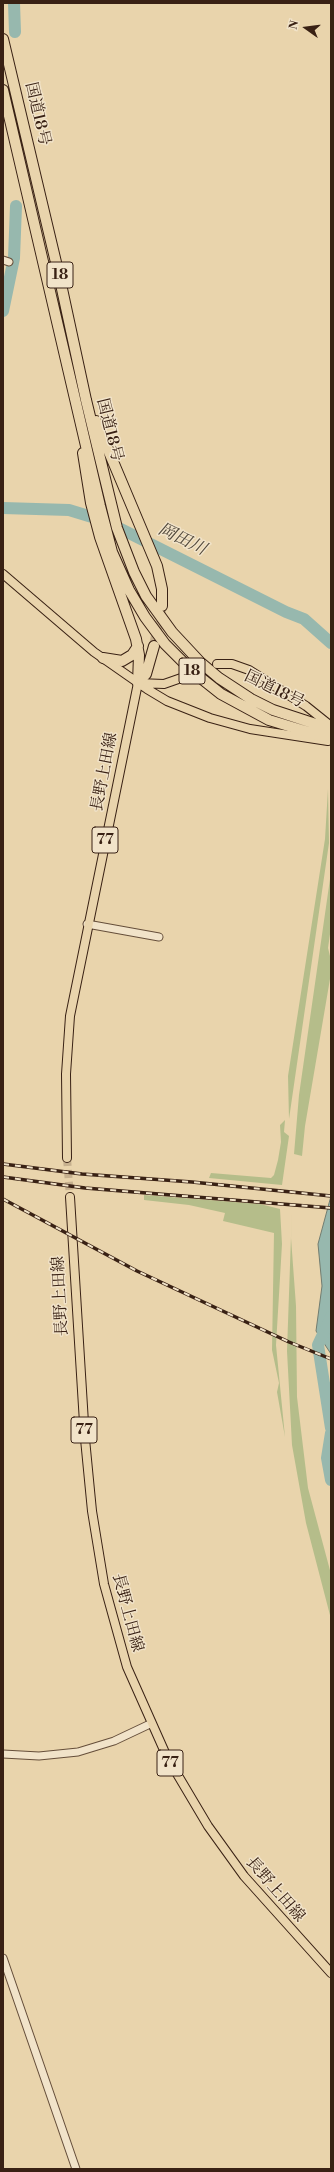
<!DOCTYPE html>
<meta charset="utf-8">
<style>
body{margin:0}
#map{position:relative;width:334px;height:2172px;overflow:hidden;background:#e9d4ac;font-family:"Libre Bodoni",serif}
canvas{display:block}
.frame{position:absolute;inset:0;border:4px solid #392114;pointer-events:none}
.north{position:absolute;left:286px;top:8px;width:40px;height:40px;-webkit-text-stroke:3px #f1e3c9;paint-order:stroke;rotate:284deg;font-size:11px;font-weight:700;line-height:16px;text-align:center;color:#392114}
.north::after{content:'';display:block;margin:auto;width:14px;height:18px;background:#392114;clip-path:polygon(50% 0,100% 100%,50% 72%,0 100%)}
</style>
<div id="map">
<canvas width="334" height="2172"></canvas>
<div class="frame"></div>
<div class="north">N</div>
</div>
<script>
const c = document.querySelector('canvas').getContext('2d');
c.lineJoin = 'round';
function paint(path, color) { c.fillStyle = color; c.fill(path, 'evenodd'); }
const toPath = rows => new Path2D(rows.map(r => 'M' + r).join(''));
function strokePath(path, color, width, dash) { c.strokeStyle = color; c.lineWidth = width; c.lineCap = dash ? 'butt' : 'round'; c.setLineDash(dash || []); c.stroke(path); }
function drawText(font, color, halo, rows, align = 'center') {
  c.font = font + ' "Libre Bodoni","Noto Serif JP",serif'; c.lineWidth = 3; c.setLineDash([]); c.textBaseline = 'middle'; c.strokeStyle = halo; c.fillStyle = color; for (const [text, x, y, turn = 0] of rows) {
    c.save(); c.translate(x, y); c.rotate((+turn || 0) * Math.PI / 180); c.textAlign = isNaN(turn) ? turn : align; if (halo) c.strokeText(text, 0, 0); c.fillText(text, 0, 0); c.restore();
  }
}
const green = toPath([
 [328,789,329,843,289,1119,288,1076,325,839],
 [331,872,331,927,328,948,331,960,331,973,305,1126,302,1156,294,1154,299,1095],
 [285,1120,284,1132,289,1136,282,1185,209,1178,211,1173,271,1178,274,1175,278,1160,281,1142,280,1125],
 [144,1195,260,1204,280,1209,282,1244,276,1345,285,1437,277,1392,279,1383,272,1350,274,1233,223,1221,225,1213,189,1205,144,1200],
 [292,1208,291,1238,296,1306,297,1397,308,1488,331,1574,331,1619,306,1523,292,1445,287,1351]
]);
const water = toPath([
 [331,1196,331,1354,316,1331,322,1286,318,1244,331,1196]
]);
const river = toPath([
 [14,3,15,32],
 [3,311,14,258,16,206],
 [3,508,69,510,105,521,286,612,304,619,331,643],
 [331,1317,318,1345,331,1428],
 [331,1433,327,1458,331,1480]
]);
const majorTunnel = toPath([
 [67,1158,70,1197]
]);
const highwayTunnel = toPath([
 [154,646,161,610]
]);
const minor = toPath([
 [3,260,9,262],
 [87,924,159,937],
 [3,1754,39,1756,78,1752,114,1741,150,1724],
 [3,1958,76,2169]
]);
const major = toPath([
 [3,574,94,652,147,689,167,701,210,718,250,729,328,741],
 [217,664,232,664,249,670,306,706,331,726],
 [138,683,164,684,184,677],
 [67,1158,66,1074,70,1016,138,683],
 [70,1197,85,1439,92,1511,104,1584,127,1667,167,1757,208,1826,244,1876,331,1973]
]);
const highway = toPath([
 [3,39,59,275,86,400,117,528,134,572,146,596,172,632,200,662,219,678,251,699,273,710,331,729],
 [3,90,100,506,112,552,129,590,145,617,165,644,192,671,221,694,269,720,331,739],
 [96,421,157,566,162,589,162,606],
 [83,453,91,503,100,537,136,639,139,655,138,683],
 [103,658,122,661,132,655,138,646],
 [138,683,146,674,154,646]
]);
const rail = toPath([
 [3,1164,82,1174,192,1182,331,1196],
 [3,1177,85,1188,331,1208],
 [3,1199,137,1271,289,1342,331,1359]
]);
const shields = [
 [60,275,26],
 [192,671,26],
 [105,840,26],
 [84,1430,26],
 [170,1763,26]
];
const shieldNames = [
 ["18",60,275],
 ["18",192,671],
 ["77",105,840],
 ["77",84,1430],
 ["77",170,1763]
];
const streetNames = [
 ["国道18号",37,114,77],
 ["国道18号",109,430,76],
 ["国道18号",274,690,26],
 ["長野上田線",105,772,-79],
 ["長野上田線",61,1296,-93],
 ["長野上田線",127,1613,75],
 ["長野上田線",275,1890,49]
];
const waterNames = [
 ["岡田川",182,540,26]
];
paint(green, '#b5bd8a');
paint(water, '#97b8ae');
strokePath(water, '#717c70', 1);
strokePath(river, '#97b8ae', 12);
strokePath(majorTunnel, '#c6b08e', 8, [8, 4]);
strokePath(highwayTunnel, '#c6b08e', 10, [10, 5]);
strokePath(minor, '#654e3a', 9);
strokePath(major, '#392114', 10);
strokePath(highway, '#392114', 12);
strokePath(minor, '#f1e3c9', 7);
strokePath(major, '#e9d4ac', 8);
strokePath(highway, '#e9d4ac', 10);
strokePath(rail, '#392114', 3.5);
strokePath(rail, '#f1e3c9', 2, [6]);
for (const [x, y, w] of shields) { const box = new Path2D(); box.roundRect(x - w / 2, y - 13, w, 26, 3); c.fillStyle = '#f1e3c9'; c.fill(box); strokePath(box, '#392114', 1); }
drawText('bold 15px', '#392114', null, shieldNames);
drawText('16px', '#392114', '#f1e3c9', streetNames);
drawText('italic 17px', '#50473a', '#f1e3c9', waterNames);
</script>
